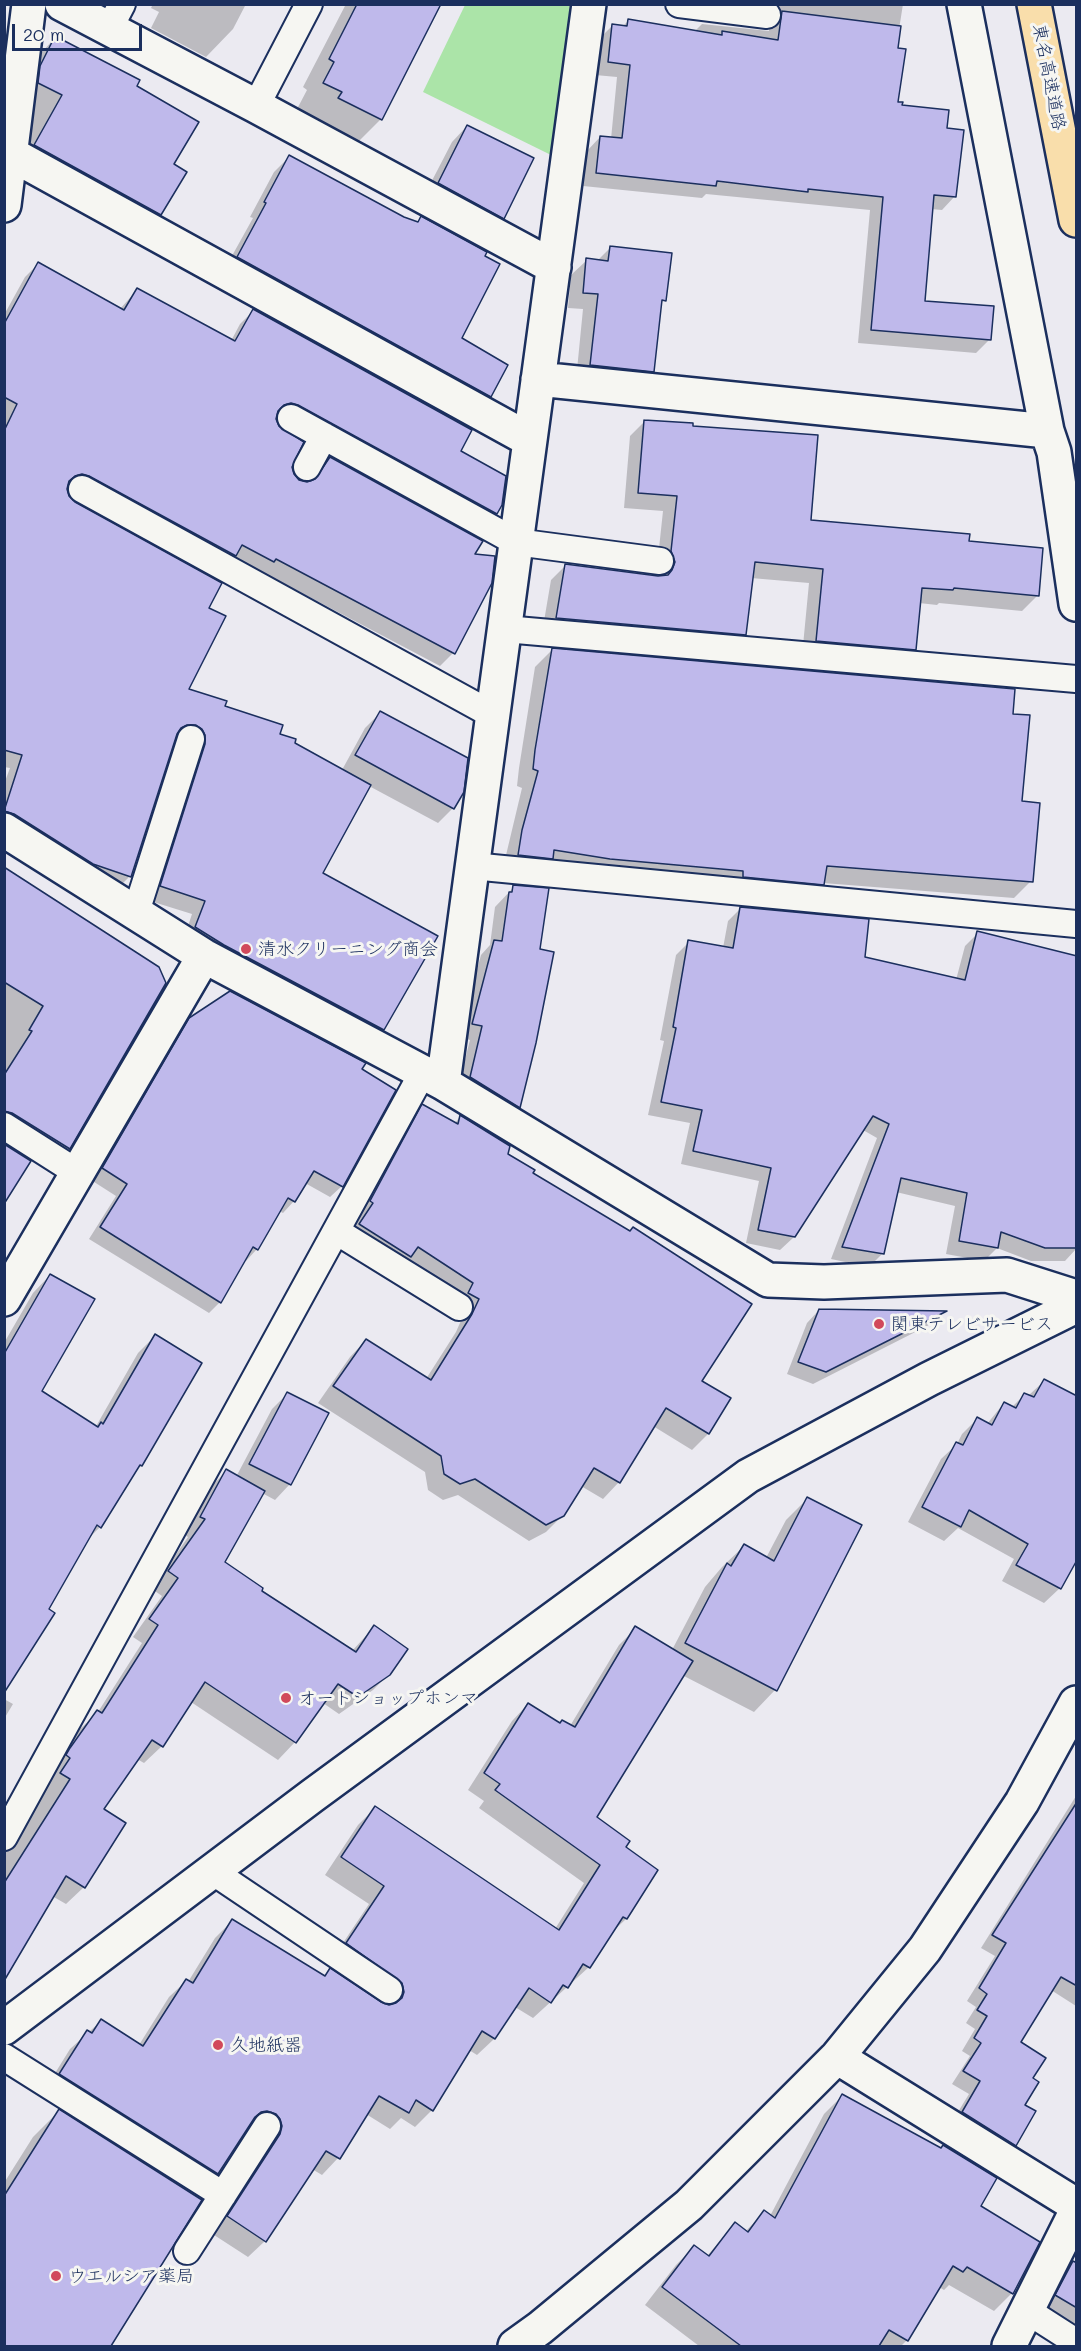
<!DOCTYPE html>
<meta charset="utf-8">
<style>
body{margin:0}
#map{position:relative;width:1081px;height:2351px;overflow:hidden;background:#ebeaf1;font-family:Mali,sans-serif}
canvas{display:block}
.frame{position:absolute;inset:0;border:6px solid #1b2f5e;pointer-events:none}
.scale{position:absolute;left:12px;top:24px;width:130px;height:27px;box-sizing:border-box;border:3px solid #1b2f5e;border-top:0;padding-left:8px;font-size:18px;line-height:21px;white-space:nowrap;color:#1b2f5e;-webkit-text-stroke:4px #f6f6f2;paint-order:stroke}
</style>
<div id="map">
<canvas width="1081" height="2351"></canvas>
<div class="frame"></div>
<div class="scale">20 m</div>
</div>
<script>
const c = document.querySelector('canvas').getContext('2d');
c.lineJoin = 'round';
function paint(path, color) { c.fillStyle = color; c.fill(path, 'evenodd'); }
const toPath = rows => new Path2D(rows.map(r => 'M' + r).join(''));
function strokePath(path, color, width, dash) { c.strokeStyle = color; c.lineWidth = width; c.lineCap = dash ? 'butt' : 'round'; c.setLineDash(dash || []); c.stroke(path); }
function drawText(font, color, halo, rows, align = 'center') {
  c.font = font + ' Mali,"Klee One",sans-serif'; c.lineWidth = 6; c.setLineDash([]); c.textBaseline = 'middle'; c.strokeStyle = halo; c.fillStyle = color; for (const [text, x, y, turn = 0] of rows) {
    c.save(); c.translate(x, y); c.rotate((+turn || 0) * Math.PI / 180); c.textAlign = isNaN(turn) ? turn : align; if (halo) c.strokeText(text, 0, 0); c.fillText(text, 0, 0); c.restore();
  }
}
const green = toPath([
 [465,5,570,5,553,156,423,92]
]);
const shadow = toPath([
 [153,4,246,4,233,29,206,57,151,28,159,12,151,8],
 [346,4,439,4,381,119,353,147,296,111,307,90,303,87],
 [692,4,903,4,896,49,896,103,945,130,955,196,942,210,931,209,923,302,989,340,976,353,858,343,870,210,706,194,702,198,583,186,587,151,600,137,611,139,617,77,595,75,599,39,612,26,622,27,628,21,694,32,702,24,769,31,768,22],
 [55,38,135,86,172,165,160,214,144,229,16,158,25,82,40,54],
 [467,126,502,218,487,233,423,198,452,142],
 [289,157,404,218,416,223,421,218,460,339,489,396,474,411,223,272,253,218,250,217,274,172],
 [610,248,664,300,660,305,653,371,638,387,576,380,583,309,568,308,571,275,587,260,597,261],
 [38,264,120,309,137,290,231,341,240,324,253,311,459,451,501,505,496,514,482,527,284,418,275,416,293,475,299,481,310,483,317,472,330,458,473,555,453,653,440,666,262,572,259,575,75,489,66,487,68,497,207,609,187,690,279,735,342,770,365,728,380,713,453,808,438,823,369,786,321,873,436,937,383,1030,369,1043,183,941,192,914,147,900,182,738,174,738,130,876,117,889,4,830,4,784,10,768,4,767,4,315,25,277],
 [645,421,809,521,968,542,1037,596,1022,611,939,603,937,605,919,603,914,649,899,664,802,656,809,583,751,578,745,634,730,649,542,633,551,580,566,565,660,577,657,567,663,511,624,508,630,436],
 [552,650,1020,803,1031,881,1014,898,823,883,805,901,502,872,522,788,517,786,519,768,535,667],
 [4,869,158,968,69,1148,55,1161,4,1130],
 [514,887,518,1107,505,1120,457,1091,470,1040,459,1037,481,955,490,945,495,907],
 [741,908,864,958,956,980,965,946,978,933,1076,965,1076,1249,1065,1261,1031,1261,997,1248,984,1261,946,1254,955,1206,896,1192,882,1254,869,1267,831,1259,877,1138,863,1130,794,1237,780,1250,746,1243,759,1181,681,1164,690,1123,648,1115,664,1041,660,1040,676,955,689,942,723,948,728,921],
 [190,1019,360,1070,342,1186,330,1197,305,1183,294,1201,283,1213,279,1211,257,1249,246,1261,243,1260,220,1302,209,1313,89,1239,116,1196,91,1180,178,1032],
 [423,1106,454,1124,460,1117,531,1174,700,1381,729,1399,708,1434,692,1450,653,1426,619,1482,603,1499,581,1486,563,1515,546,1532,529,1541,458,1495,443,1500,428,1490,425,1472,318,1403,350,1357,366,1340,426,1379,456,1332,463,1316,344,1241,358,1219,354,1218,406,1123],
 [50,1275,40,1392,95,1428,138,1353,155,1336,141,1465,132,1474,100,1527,86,1541,4,1690,4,1343,33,1293],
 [819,1310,944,1312,933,1323,813,1384,787,1374,807,1323],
 [1044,1381,1060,1588,1044,1603,1002,1581,1014,1559,958,1528,944,1541,908,1522,941,1459,957,1444,962,1434,977,1419,987,1424,1004,1403,1012,1407,1024,1395,1028,1396],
 [287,1394,290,1484,275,1500,262,1493,223,1563,260,1591,352,1651,374,1627,391,1672,373,1690,339,1714,323,1703,295,1742,278,1760,191,1702,162,1746,144,1763,137,1759,102,1809,84,1887,66,1904,52,1896,4,1963,4,1853,24,1819,54,1776,49,1773,53,1767,80,1729,98,1712,142,1643,133,1637,162,1596,152,1589,188,1537,183,1534,209,1489,226,1471,236,1477,272,1409],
 [807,1499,775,1690,754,1712,682,1675,595,1817,624,1848,656,1870,626,1919,609,1935,589,1967,533,2018,515,2007,494,2039,477,2055,469,2050,432,2110,415,2127,401,2118,390,2129,366,2114,338,2158,322,2175,312,2169,265,2241,248,2257,211,2233,258,2130,248,2128,217,2173,200,2190,44,2091,70,2049,101,2021,139,2045,169,1997,186,1981,188,1982,215,1938,232,1921,323,1977,330,1970,387,2006,386,2000,331,1961,369,1904,325,1875,358,1825,375,1808,555,1929,584,1883,479,1808,484,1801,468,1790,512,1721,528,1704,560,1725,570,1726,619,1645,636,1628,672,1650,705,1587,722,1567,744,1546,766,1558,786,1520],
 [4,1699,13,1704,4,1719],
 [1076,1796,1076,2006,1051,1990,1018,2043,1031,2079,1015,2145,1002,2157,950,2125,969,2094,952,2084,970,2056,962,2051,975,2029,966,2023,976,2007,967,2001,995,1956,981,1948],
 [842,2096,979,2207,1012,2293,994,2311,949,2285,944,2290,939,2287,907,2340,901,2346,699,2346,645,2305,676,2265,694,2247,707,2256,735,2224,745,2232,764,2212,770,2216,824,2114],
 [59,2111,200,2200,109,2346,4,2346,4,2183,33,2137],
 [1076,2262,1076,2328,1044,2308,1060,2275,1073,2263]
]);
const building = toPath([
 [357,4,441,4,382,120,338,98,342,92,323,83,334,62,329,59,357,4],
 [782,11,901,26,898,48,906,49,898,102,903,102,902,105,949,110,947,128,964,130,956,197,934,195,925,301,994,306,991,340,871,330,883,197,808,189,808,192,717,181,716,186,596,173,600,136,622,138,630,65,608,62,612,24,627,26,628,19,722,35,722,31,778,40,782,11],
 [55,36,140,80,137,86,199,122,174,164,187,172,161,215,34,145,62,95,38,83,40,66,55,36],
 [467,125,534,158,504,219,438,183,467,125],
 [289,155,404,217,418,222,421,216,487,252,485,256,500,264,462,338,508,365,491,397,237,257,266,203,264,202,289,155],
 [610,246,672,253,666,301,662,300,654,372,590,365,598,294,583,293,586,258,608,261,610,246],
 [38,262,124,310,137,288,235,341,253,309,472,430,461,451,506,476,502,505,497,514,298,405,291,403,284,405,278,411,276,419,279,426,304,442,292,467,294,474,299,480,307,482,315,479,330,457,483,541,475,554,495,556,492,583,455,654,276,559,274,562,242,545,236,556,89,476,82,474,75,476,69,481,67,489,69,496,75,502,222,583,209,608,226,616,189,689,227,701,225,706,283,725,280,734,296,739,295,743,371,785,323,873,438,936,384,1030,224,945,195,927,205,901,160,886,205,744,205,735,202,729,196,725,187,725,181,728,177,734,131,877,93,864,14,814,4,811,22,755,4,750,4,431,17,404,4,397,4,324,38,262],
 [644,420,693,423,693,426,818,435,811,520,970,534,969,541,1043,548,1039,596,954,588,953,590,922,588,916,650,816,641,823,569,755,562,746,635,556,618,565,564,658,576,668,575,672,570,675,562,671,551,677,496,638,493,644,420],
 [552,648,1015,689,1013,714,1030,715,1022,801,1040,803,1033,882,827,866,824,885,743,877,743,871,610,859,554,850,553,859,518,855,522,830,538,771,533,769,535,750,552,648],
 [380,711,468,758,464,792,454,809,355,755,380,711],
 [4,867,159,967,166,983,70,1149,12,1113,4,1111,4,1075,32,1031,29,1030,43,1006,4,982,4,867],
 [513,885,549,888,540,949,554,952,536,1043,520,1108,470,1077,482,1026,472,1024,494,940,502,941,509,892,512,892,513,885],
 [740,907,869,919,865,957,965,980,977,931,1077,956,1077,1248,1045,1248,1001,1232,998,1248,959,1241,967,1193,901,1178,884,1254,842,1247,889,1124,873,1116,795,1237,758,1230,771,1168,693,1151,702,1110,661,1102,676,1028,673,1027,688,940,733,948,740,907],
 [230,991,366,1063,362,1069,396,1090,343,1187,314,1171,295,1202,288,1198,258,1250,253,1247,221,1303,100,1227,127,1184,102,1168,189,1018,230,991],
 [422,1104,458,1124,460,1115,510,1146,508,1154,535,1170,533,1173,630,1231,633,1227,752,1304,702,1381,731,1398,709,1434,666,1408,620,1483,594,1468,564,1516,546,1525,475,1479,460,1484,444,1474,441,1456,333,1386,366,1339,431,1380,472,1314,479,1299,468,1293,473,1283,418,1247,411,1257,359,1224,373,1203,370,1201,422,1104],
 [4,1144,31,1161,4,1204,4,1144],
 [50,1274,95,1299,42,1391,98,1427,101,1422,103,1424,155,1334,202,1363,142,1466,140,1465,101,1528,97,1525,49,1609,55,1613,4,1693,4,1354,50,1274],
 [819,1309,947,1311,826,1372,798,1362,819,1309],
 [1044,1379,1077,1396,1077,1560,1061,1589,1016,1565,1028,1544,969,1510,961,1527,922,1507,956,1442,963,1445,977,1417,992,1425,1004,1402,1016,1408,1024,1393,1034,1397,1044,1379],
 [287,1392,329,1413,291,1485,249,1464,287,1392],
 [226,1469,265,1491,225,1562,263,1588,262,1591,356,1652,374,1625,408,1649,390,1675,358,1697,338,1684,296,1743,205,1682,163,1747,152,1740,104,1809,126,1823,85,1888,66,1876,4,1981,4,1883,70,1779,60,1773,70,1758,66,1755,70,1748,97,1710,102,1713,158,1625,149,1619,178,1578,168,1571,205,1519,200,1517,226,1469],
 [807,1497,862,1525,777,1691,685,1643,727,1563,731,1566,744,1544,774,1561,807,1497],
 [635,1626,693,1661,597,1817,630,1841,626,1847,658,1870,627,1919,623,1917,590,1968,583,1964,568,1988,563,1985,551,2003,529,1988,495,2039,482,2031,433,2111,416,2100,409,2113,379,2096,340,2159,326,2151,266,2242,227,2216,280,2134,282,2126,280,2119,276,2114,267,2111,261,2112,255,2117,218,2174,59,2074,87,2030,92,2033,101,2019,143,2046,186,1979,193,1983,232,1919,325,1976,330,1968,381,2002,389,2005,396,2003,402,1998,404,1992,402,1983,346,1943,384,1886,341,1857,375,1806,559,1930,600,1865,495,1790,500,1784,484,1773,528,1703,560,1723,562,1720,575,1727,635,1626],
 [1077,1802,1077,1986,1061,1977,1021,2042,1046,2058,1033,2078,1039,2082,1025,2105,1036,2111,1016,2146,962,2112,980,2081,963,2071,981,2043,974,2038,987,2016,977,2010,987,1994,979,1988,1006,1943,992,1935,1077,1802],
 [842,2094,941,2148,943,2145,997,2178,981,2206,1040,2242,1013,2294,967,2267,963,2272,953,2266,908,2341,889,2330,879,2346,741,2346,662,2287,694,2245,709,2256,735,2222,748,2232,764,2210,775,2218,842,2094],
 [59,2109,202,2200,111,2346,4,2346,4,2196,59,2109],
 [1073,2261,1077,2263,1077,2308,1055,2295,1073,2261]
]);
const lane = toPath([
 [679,4,767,15],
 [109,29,122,4],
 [256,106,309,4],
 [291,418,516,542,660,561],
 [307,467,324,436],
 [82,489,493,715],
 [505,629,1076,679],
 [472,866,1076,924],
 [136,912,191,739],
 [4,1126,78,1173],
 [336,1231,459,1307],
 [4,1837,423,1072],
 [212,1871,389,1990],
 [4,2057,223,2195],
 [187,2251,267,2126],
 [1026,2310,1076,2342]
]);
const street = toPath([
 [62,4,256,106,554,267],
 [964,4,1047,431,1054,452,1076,604],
 [11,154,530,440],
 [4,205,29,4],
 [538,379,1047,431],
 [4,830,204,956,443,1083,768,1280,824,1282,1007,1275,1076,1297],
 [443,1083,589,4],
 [4,1299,204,956],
 [837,2057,1076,2205],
 [515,2346,540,2328,689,2205,837,2057,925,1949,1022,1802,1076,1703],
 [1009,2346,1076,2212]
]);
const secondary = toPath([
 [4,2028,312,1796,748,1476,929,1379,1076,1306]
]);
const highway = toPath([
 [1034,4,1076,220]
]);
const markers = [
 [246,949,6,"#d1495b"],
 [879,1324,6,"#d1495b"],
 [286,1698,6,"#d1495b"],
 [218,2045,6,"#d1495b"],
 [56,2276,6,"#d1495b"]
];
const streetNames = [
 ["東名高速道路",1049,77,79]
];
const poiNames = [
 ["清水クリーニング商会",258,949],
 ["関東テレビサービス",891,1324],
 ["オートショップホンマ",298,1698],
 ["久地紙器",230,2045],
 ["ウエルシア薬局",68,2276]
];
paint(green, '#abe4a8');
paint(shadow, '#0003');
paint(building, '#bfb9eb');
strokePath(building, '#1b2f5e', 1.5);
strokePath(lane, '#1b2f5e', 30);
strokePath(street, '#1b2f5e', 38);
strokePath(secondary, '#1b2f5e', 38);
strokePath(highway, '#1b2f5e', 38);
strokePath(lane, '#f6f6f2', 26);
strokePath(street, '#f6f6f2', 33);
strokePath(secondary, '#f6f6f2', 33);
strokePath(highway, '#f9deab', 33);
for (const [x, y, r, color] of markers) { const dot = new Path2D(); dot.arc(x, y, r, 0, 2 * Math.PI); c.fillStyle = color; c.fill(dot); strokePath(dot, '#f6f6f2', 2); }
drawText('18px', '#1b2f5e', '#f6f6f2', streetNames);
drawText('18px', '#1b2f5e', '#f6f6f2', poiNames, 'left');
</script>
